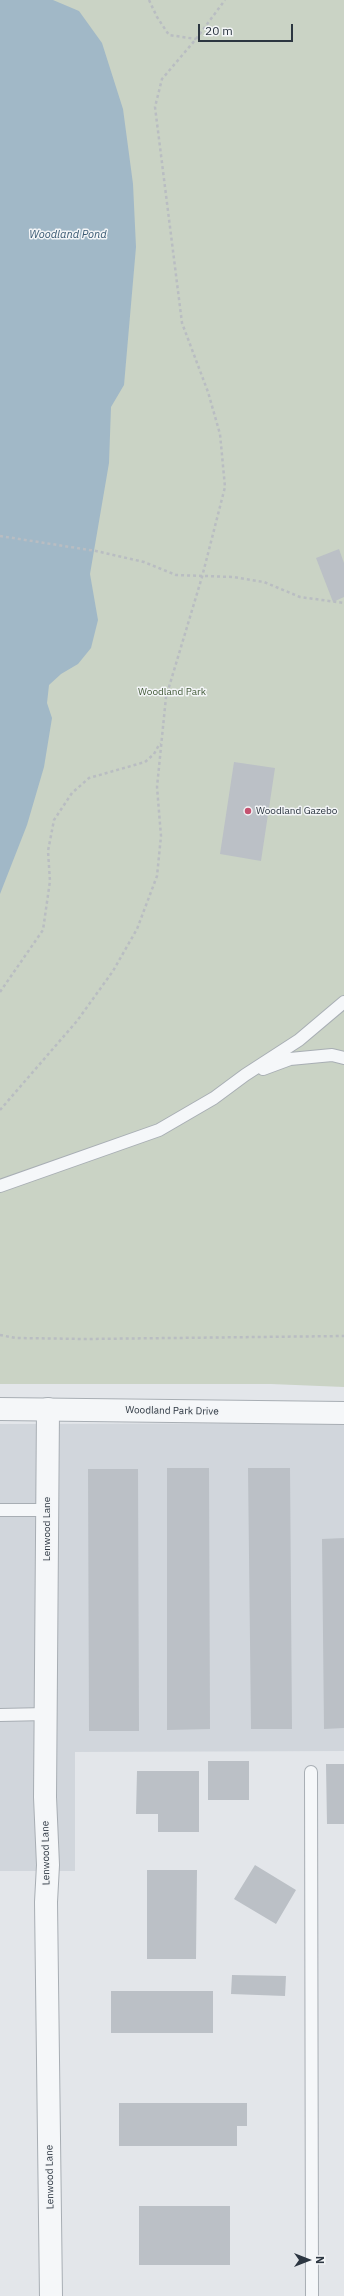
<!DOCTYPE html>
<style>
body{margin:0}
#map{position:relative;width:344px;height:2296px;overflow:hidden;background:#e3e6ea;font-family:"IBM Plex Sans",sans-serif}
canvas{display:block}
.north{position:absolute;left:288px;top:2240px;width:40px;height:40px;-webkit-text-stroke:3px #f3f5f7;paint-order:stroke;rotate:90deg;font-size:11px;font-weight:700;line-height:16px;text-align:center;color:#2c3641}
.north::after{content:'';display:block;margin:auto;width:14px;height:18px;background:#2c3641;clip-path:polygon(50% 0,100% 100%,50% 72%,0 100%)}
.scale{position:absolute;left:198px;top:24px;width:95px;height:18px;box-sizing:border-box;border:2px solid #2c3641;border-top:0;padding-left:5px;font-size:12px;line-height:14px;white-space:nowrap;color:#2c3641;-webkit-text-stroke:3px #f3f5f7;paint-order:stroke}
</style>
<div id="map">
<canvas width="344" height="2296"></canvas>
<div class="north">N</div>
<div class="scale">20 m</div>
</div>
<script>
const c = document.querySelector('canvas').getContext('2d');
c.lineJoin = 'round';
function paint(path, color) { c.fillStyle = color; c.fill(path, 'evenodd'); }
const toPath = rows => new Path2D(rows.map(r => 'M' + r).join(''));
function strokePath(path, color, width, dash) { c.strokeStyle = color; c.lineWidth = width; c.lineCap = dash ? 'butt' : 'round'; c.setLineDash(dash || []); c.stroke(path); }
function drawText(font, color, halo, rows, align = 'center') {
  c.font = font + ' "IBM Plex Sans",sans-serif'; c.lineWidth = 3; c.setLineDash([]); c.textBaseline = 'middle'; c.strokeStyle = halo; c.fillStyle = color; for (const [text, x, y, turn = 0] of rows) {
    c.save(); c.translate(x, y); c.rotate((+turn || 0) * Math.PI / 180); c.textAlign = isNaN(turn) ? turn : align; if (halo) c.strokeText(text, 0, 0); c.fillText(text, 0, 0); c.restore();
  }
}
const built = toPath([
 [344,1423,344,1751,75,1752,75,1871,0,1871,0,1424]
]);
const green = toPath([
 [0,0,344,0,344,1387,271,1384,0,1384]
]);
const water = toPath([
 [0,0,53,0,79,11,102,43,123,109,133,184,136,247,124,385,111,407,109,463,90,574,98,620,91,648,78,664,61,674,49,685,47,703,52,718,44,767,27,825,0,894]
]);
const building = toPath([
 [339,549,344,563,344,597,333,602,316,558],
 [234,762,275,768,261,861,220,854],
 [167,1468,209,1468,210,1729,167,1730],
 [248,1468,290,1468,292,1729,251,1729],
 [88,1469,138,1469,139,1731,89,1731],
 [344,1538,344,1728,324,1729,322,1539],
 [208,1761,249,1761,249,1800,208,1800],
 [326,1764,344,1764,344,1824,327,1824],
 [137,1771,199,1771,199,1832,158,1832,158,1814,136,1814],
 [255,1865,296,1890,276,1924,234,1899],
 [147,1870,197,1870,196,1959,147,1959],
 [232,1975,286,1976,285,1996,231,1994],
 [111,1991,213,1991,213,2033,111,2033],
 [119,2103,247,2103,247,2126,237,2126,237,2146,119,2146],
 [139,2206,230,2206,230,2265,139,2265]
]);
const path = toPath([
 [149,0,157,17,169,35,196,39],
 [0,536,96,551,144,562,176,575,233,577,264,582,300,597,344,603],
 [0,992,43,930,50,881,48,851,54,820,72,793,89,778,145,762,154,754,160,743],
 [0,1110,77,1021,113,971,137,929,157,876,161,836,157,787,166,697,202,577,225,487,220,434,208,392,182,323,155,107,162,79,196,39,225,0],
 [0,1335,16,1338,86,1339,344,1336]
]);
const service = toPath([
 [263,1069,290,1059,332,1055,344,1058],
 [0,1186,159,1130,214,1098,245,1075,299,1040,344,1002],
 [0,1510,47,1510],
 [0,1715,46,1714],
 [311,1772,312,2296]
]);
const minor = toPath([
 [48,1409,45,1797,48,1865,46,1902,51,2296]
]);
const tertiary = toPath([
 [0,1409,344,1413]
]);
const markers = [
 [248,811,4,"#c55270"]
];
const parkNames = [
 ["Woodland Park",172,692]
];
const poiNames = [
 ["Woodland Gazebo",256,811]
];
const streetNames = [
 ["Woodland Park Drive",172,1411,1],
 ["Lenwood Lane",47,1529,-90],
 ["Lenwood Lane",46,1853,-91],
 ["Lenwood Lane",50,2177,-91]
];
const waterNames = [
 ["Woodland Pond",68,235]
];
paint(built, '#d1d6dc');
paint(green, '#cad3c5');
paint(water, '#a1b8c7');
paint(building, '#bbc0c6');
strokePath(service, '#a8aeb4', 14);
strokePath(minor, '#a8aeb4', 24);
strokePath(tertiary, '#a8aeb4', 24);
strokePath(path, '#b9bdc2', 2.5, [3, 3]);
strokePath(service, '#f5f7f9', 12);
strokePath(minor, '#f5f7f9', 22);
strokePath(tertiary, '#f5f7f9', 22);
for (const [x, y, r, color] of markers) { const dot = new Path2D(); dot.arc(x, y, r, 0, 2 * Math.PI); c.fillStyle = color; c.fill(dot); strokePath(dot, '#f3f5f7', 1.5); }
drawText('10px', '#445c3a', '#f3f5f7', parkNames);
drawText('10px', '#2c3641', '#f3f5f7', poiNames, 'left');
drawText('10px', '#2c3641', '#f3f5f7', streetNames);
drawText('italic 11px', '#395972', '#f3f5f7', waterNames);
</script>
